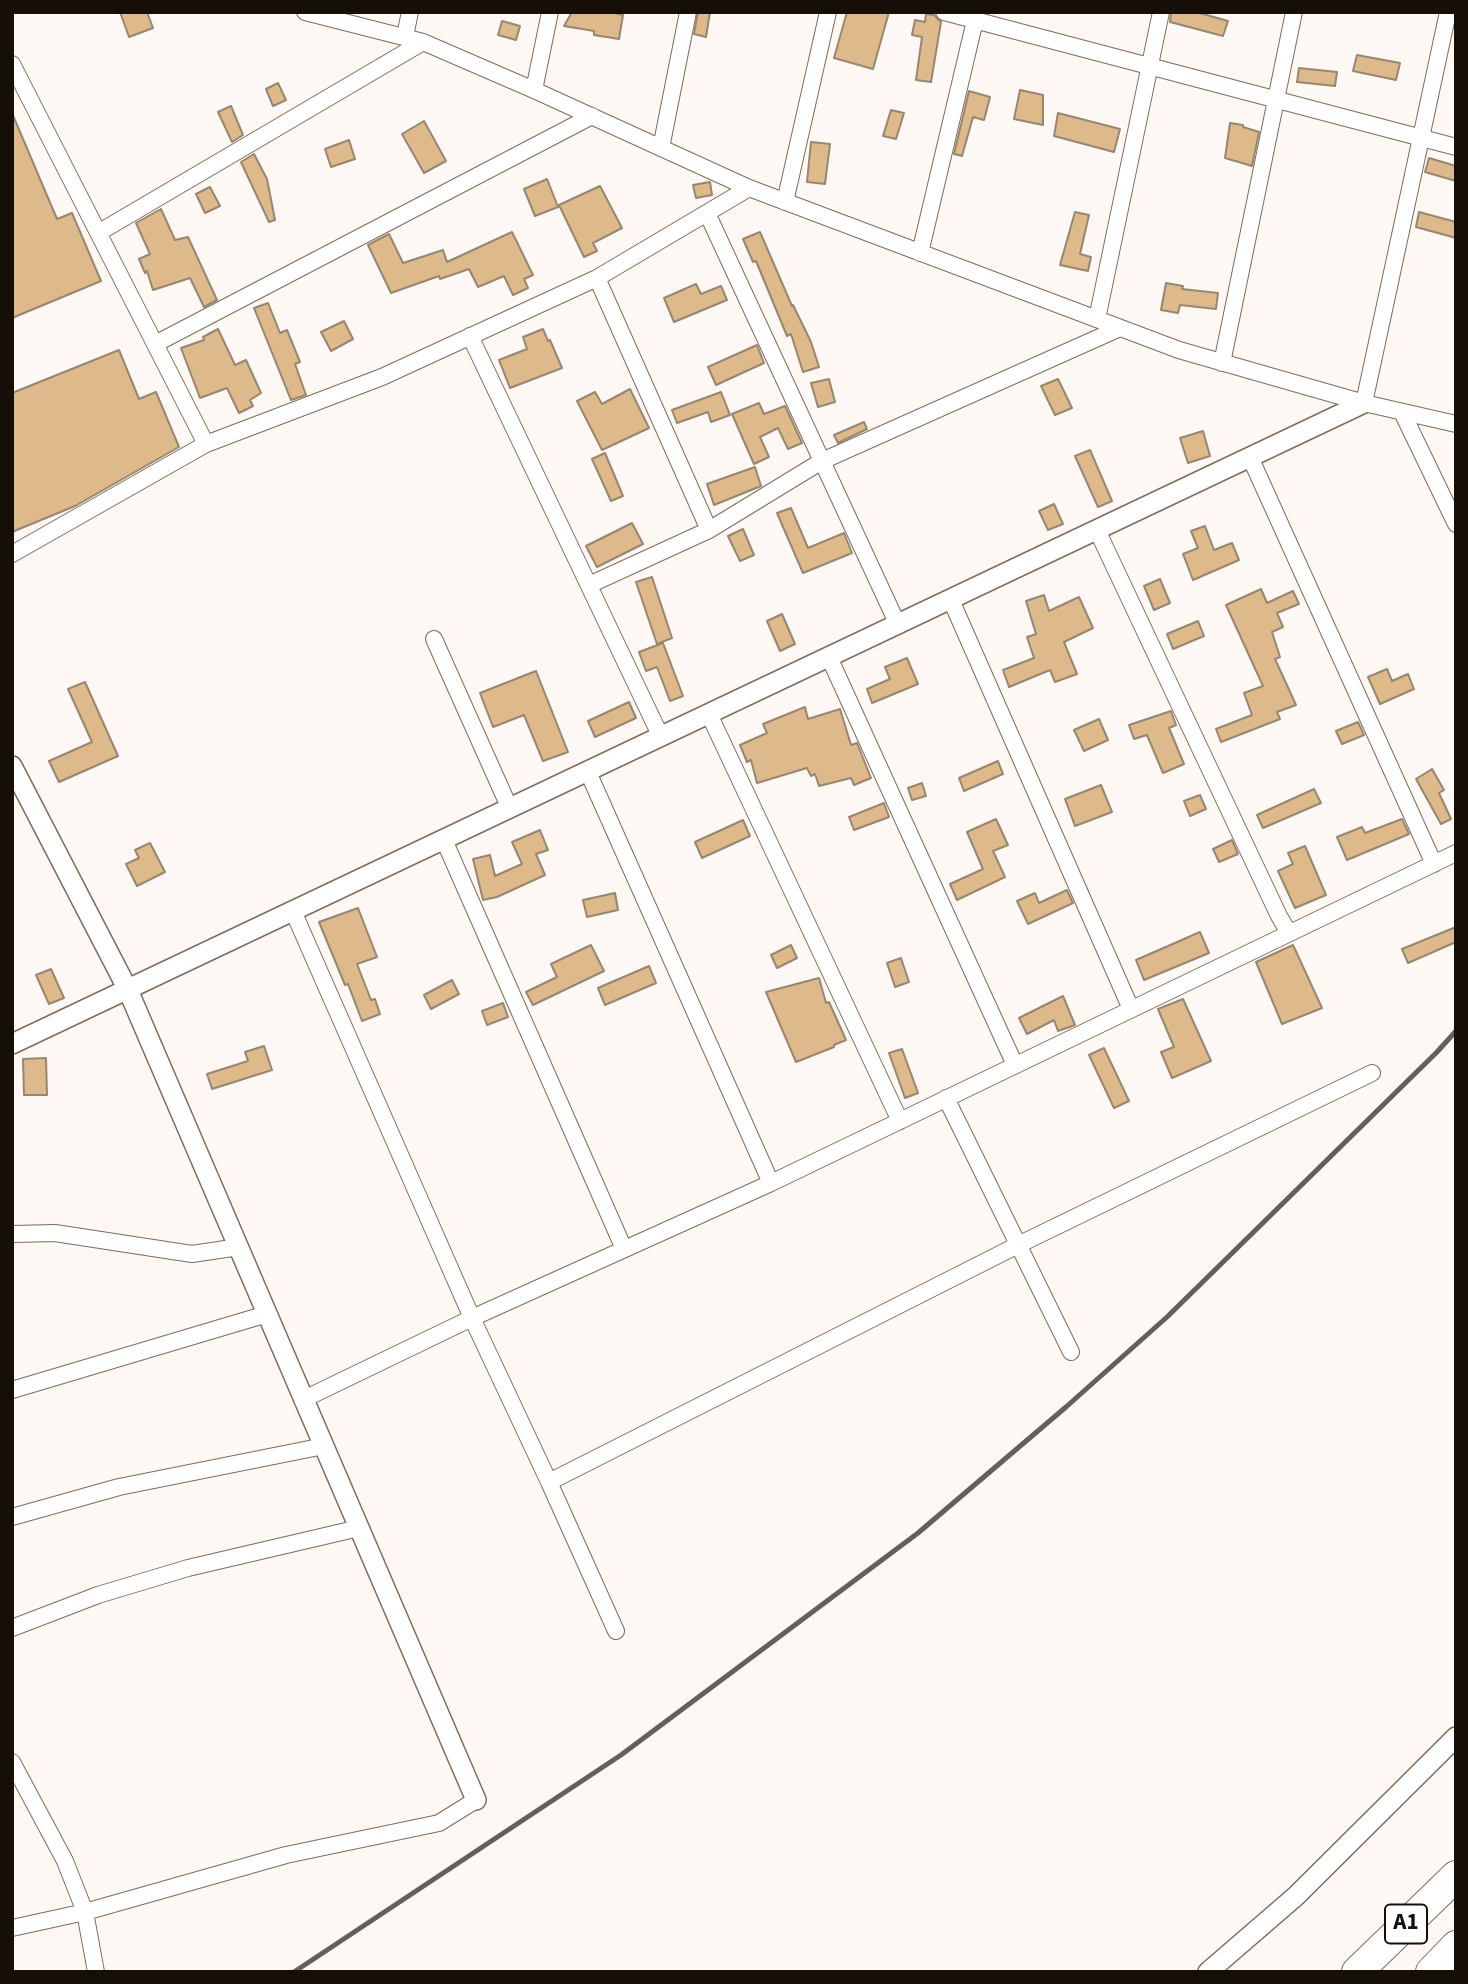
<!DOCTYPE html>
<style>
body{margin:0}
#map{position:relative;width:1468px;height:1984px;overflow:hidden;background:#fdf8f4;font-family:"Source Sans 3",sans-serif}
canvas{display:block}
.frame{position:absolute;inset:0;border:14px solid #160f08;pointer-events:none}
</style>
<div id="map">
<canvas width="1468" height="1984"></canvas>
<div class="frame"></div>
</div>
<script>
const c = document.querySelector('canvas').getContext('2d');
c.lineJoin = 'round';
function paint(path, color) { c.fillStyle = color; c.fill(path, 'evenodd'); }
const toPath = rows => new Path2D(rows.map(r => 'M' + r).join(''));
function strokePath(path, color, width, dash) { c.strokeStyle = color; c.lineWidth = width; c.lineCap = dash ? 'butt' : 'round'; c.setLineDash(dash || []); c.stroke(path); }
function drawText(font, color, halo, rows, align = 'center') {
  c.font = font + ' "Source Sans 3",sans-serif'; c.lineWidth = 5; c.setLineDash([]); c.textBaseline = 'middle'; c.strokeStyle = halo; c.fillStyle = color; for (const [text, x, y, turn = 0] of rows) {
    c.save(); c.translate(x, y); c.rotate((+turn || 0) * Math.PI / 180); c.textAlign = isNaN(turn) ? turn : align; if (halo) c.strokeText(text, 0, 0); c.fillText(text, 0, 0); c.restore();
  }
}
const building = toPath([
 [120,12,147,12,153,28,129,37,120,12],
 [572,12,610,12,623,15,619,39,594,35,594,31,564,26,572,12],
 [698,12,710,12,706,37,694,34,698,12],
 [847,12,889,12,873,69,834,58,847,12],
 [1171,12,1196,12,1228,21,1223,36,1170,22,1171,12],
 [926,14,934,15,941,22,931,82,916,80,922,37,912,35,915,20,925,22,926,14],
 [502,21,520,26,516,40,498,35,502,21],
 [1357,55,1400,63,1396,80,1353,71,1357,55],
 [1299,68,1337,72,1335,86,1297,82,1299,68],
 [278,83,286,100,273,106,266,89,278,83],
 [1020,90,1043,95,1043,125,1014,119,1020,90],
 [969,91,990,97,984,120,973,117,962,156,954,154,969,91],
 [231,106,243,135,232,142,218,112,231,106],
 [891,110,904,113,896,139,883,136,891,110],
 [12,113,57,219,72,213,101,281,12,318,12,113],
 [1058,113,1120,129,1114,152,1054,136,1058,113],
 [424,121,446,161,424,173,402,134,424,121],
 [1230,123,1243,125,1243,127,1259,132,1252,166,1225,158,1230,123],
 [349,140,355,159,331,167,325,149,349,140],
 [811,142,830,144,825,184,807,182,811,142],
 [254,154,267,179,275,220,269,222,241,162,254,154],
 [1429,158,1456,166,1456,181,1425,172,1429,158],
 [547,179,558,207,535,216,524,189,547,179],
 [710,182,712,195,696,198,693,185,710,182],
 [600,186,622,228,593,243,597,251,584,257,559,205,600,186],
 [210,187,220,206,205,213,196,194,210,187],
 [161,209,175,240,188,237,217,300,204,307,190,278,153,290,147,271,145,273,139,259,150,254,136,223,161,209],
 [1075,212,1089,215,1080,254,1091,257,1088,271,1060,265,1075,212],
 [1419,212,1456,222,1456,238,1416,227,1419,212],
 [512,232,533,275,524,279,528,288,513,295,504,276,478,287,469,269,440,279,439,276,391,293,368,245,389,234,403,263,443,250,447,262,512,232],
 [760,232,792,306,793,305,811,342,819,367,803,372,791,334,787,336,756,261,753,262,743,239,760,232],
 [1166,283,1183,286,1182,289,1218,293,1216,309,1180,305,1178,313,1161,310,1166,283],
 [696,284,701,294,721,286,727,300,674,322,664,298,696,284],
 [268,303,280,333,287,330,300,362,295,364,306,395,291,400,254,308,268,303],
 [344,321,353,339,331,351,321,332,344,321],
 [218,329,235,365,246,360,261,393,250,400,253,406,239,413,227,388,200,398,181,348,204,340,203,337,218,329],
 [543,329,548,341,550,340,562,368,510,388,499,360,527,349,523,337,543,329],
 [757,345,764,363,716,385,708,367,757,345],
 [119,350,139,399,156,392,179,447,75,506,12,532,12,393,119,350],
 [829,379,835,402,818,407,811,383,829,379],
 [1058,379,1072,408,1055,415,1041,386,1058,379],
 [630,389,649,428,602,450,577,401,595,392,602,404,630,389],
 [721,392,730,415,711,422,708,412,677,423,672,410,721,392],
 [759,403,764,414,785,406,802,443,788,449,778,428,760,437,769,457,754,464,732,414,759,403],
 [864,422,867,429,838,443,834,435,864,422],
 [1203,431,1210,456,1188,463,1180,438,1203,431],
 [1090,450,1112,501,1098,507,1075,456,1090,450],
 [605,453,623,496,611,501,592,459,605,453],
 [755,467,761,486,714,505,707,484,755,467],
 [1054,504,1063,524,1048,530,1039,511,1054,504],
 [791,508,808,548,844,533,852,553,803,573,777,513,791,508],
 [632,523,643,544,597,567,586,546,632,523],
 [1205,526,1214,550,1232,543,1239,560,1193,580,1183,554,1198,548,1191,531,1205,526],
 [743,529,754,555,740,561,728,536,743,529],
 [652,577,672,638,657,644,636,582,652,577],
 [1160,579,1170,603,1154,610,1144,586,1160,579],
 [1261,589,1267,603,1293,591,1299,604,1277,613,1283,627,1272,632,1280,657,1275,659,1296,705,1277,712,1280,719,1221,742,1216,729,1252,715,1244,693,1263,686,1226,605,1261,589],
 [1044,595,1049,611,1079,597,1093,628,1064,642,1077,674,1055,682,1050,670,1009,687,1003,670,1034,658,1027,637,1036,634,1026,601,1044,595],
 [782,614,795,644,780,651,767,621,782,614],
 [1198,621,1204,636,1173,649,1167,634,1198,621],
 [663,643,683,696,670,701,657,667,646,671,639,652,663,643],
 [907,658,918,684,872,703,867,689,890,679,885,667,907,658],
 [1387,669,1392,681,1408,674,1414,689,1380,704,1368,677,1387,669],
 [536,671,568,752,543,761,524,715,493,727,480,693,536,671],
 [85,682,118,756,59,782,49,761,92,742,68,689,85,682],
 [629,702,636,718,595,737,588,721,629,702],
 [805,707,808,719,840,709,851,745,857,743,871,778,854,785,851,778,819,786,815,774,811,776,807,768,757,783,751,760,747,762,740,745,767,733,763,724,805,707],
 [1171,711,1176,725,1169,728,1184,764,1163,773,1147,735,1134,739,1129,725,1171,711],
 [1099,719,1108,740,1084,751,1074,730,1099,719],
 [1358,722,1364,735,1342,744,1336,731,1358,722],
 [998,761,1003,774,964,791,959,778,998,761],
 [1432,769,1444,790,1439,793,1451,819,1441,824,1416,779,1432,769],
 [922,783,926,796,912,800,908,788,922,783],
 [1101,785,1112,812,1075,826,1065,799,1101,785],
 [1314,789,1321,803,1263,828,1257,815,1314,789],
 [1200,795,1206,809,1190,816,1184,801,1200,795],
 [884,803,889,817,854,830,849,817,884,803],
 [996,819,1008,845,993,851,1005,877,957,900,950,884,983,869,967,832,996,819],
 [1402,819,1409,834,1347,860,1337,837,1362,827,1365,833,1402,819],
 [743,820,750,836,702,858,695,842,743,820],
 [540,830,548,850,536,854,545,875,497,897,483,900,473,859,490,855,495,876,522,864,512,842,540,830],
 [1232,840,1238,854,1219,862,1213,849,1232,840],
 [150,843,165,872,137,886,126,864,139,858,135,850,150,843],
 [1305,846,1326,895,1295,908,1278,871,1293,864,1288,853,1305,846],
 [1067,890,1073,903,1028,924,1017,901,1035,893,1039,903,1067,890],
 [615,893,618,910,587,917,583,900,615,893],
 [358,908,377,957,357,964,371,1000,375,999,380,1014,362,1021,348,984,345,985,319,922,358,908],
 [1456,927,1456,942,1408,963,1402,949,1456,927],
 [1200,932,1209,953,1144,980,1136,960,1200,932],
 [591,945,604,971,533,1005,526,992,557,977,551,964,591,945],
 [791,945,797,958,777,968,771,955,791,945],
 [1293,945,1322,1008,1282,1024,1256,962,1293,945],
 [901,958,909,982,895,987,887,963,901,958],
 [649,966,656,983,605,1005,598,988,649,966],
 [51,969,64,998,49,1004,36,975,51,969],
 [819,978,826,1003,829,1002,846,1040,834,1045,834,1047,796,1062,766,992,819,978],
 [452,980,459,994,431,1009,424,995,452,980],
 [1063,996,1075,1025,1058,1031,1054,1020,1027,1034,1019,1018,1063,996],
 [1183,999,1211,1061,1172,1078,1161,1052,1174,1047,1158,1009,1183,999],
 [503,1003,508,1017,487,1025,482,1011,503,1003],
 [264,1046,272,1070,212,1089,207,1074,248,1061,245,1052,264,1046],
 [1104,1048,1129,1101,1114,1108,1089,1055,1104,1048],
 [902,1049,918,1093,905,1098,889,1053,902,1049],
 [46,1058,47,1095,24,1095,23,1059,46,1058]
]);
const minor = toPath([
 [305,12,423,42,534,90,749,188,1179,350,1364,403,1456,424],
 [944,12,1456,147],
 [405,36,410,12],
 [12,64,206,444],
 [534,90,550,12],
 [661,148,688,12],
 [785,202,828,12],
 [707,213,898,625],
 [98,233,423,42],
 [920,253,977,12],
 [597,278,709,530],
 [1097,319,1161,12],
 [470,336,661,737],
 [155,344,592,116],
 [1222,363,1294,12],
 [1364,403,1448,12],
 [1402,412,1456,524],
 [1250,457,1434,864],
 [1097,530,1279,916,1289,933],
 [12,554,206,444,382,377,597,278,749,188],
 [589,585,709,530,822,461,1120,328],
 [951,600,1131,1009],
 [434,639,510,809],
 [829,657,1015,1065],
 [709,714,900,1121],
 [588,772,771,1183],
 [444,840,624,1249],
 [293,911,472,1318,549,1482,1018,1245,1372,1073],
 [946,1098,1071,1352],
 [12,1234,55,1233,192,1254,239,1247],
 [12,1390,267,1314],
 [304,1399,472,1318,771,1183,1456,853],
 [549,1482,616,1631],
 [12,1517,119,1487,324,1446],
 [12,1628,98,1595,188,1568,359,1528],
 [12,1762,65,1861,85,1912,96,1972],
 [12,1928,85,1912,286,1855,439,1823,476,1800]
]);
const tertiary = toPath([
 [12,766,128,990,476,1800],
 [12,1044,1364,403],
 [1208,1972,1296,1896,1456,1737]
]);
const motorway = toPath([
 [1357,1972,1456,1876],
 [1431,1972,1456,1946]
]);
const rail = toPath([
 [294,1972,621,1755,918,1533,1066,1407,1167,1317,1437,1052,1456,1031]
]);
const shields = [
 [1406,1924,42]
];
const shieldNames = [
 ["A1",1406,1924]
];
paint(building, '#deba8b');
strokePath(building, '#978670', 2);
strokePath(minor, '#7e6c58', 18);
strokePath(tertiary, '#7e6c58', 22);
strokePath(motorway, '#7e6c58', 32);
strokePath(minor, '#fff', 16);
strokePath(tertiary, '#fff', 19);
strokePath(motorway, '#fff', 30);
strokePath(rail, '#655f59', 5);
for (const [x, y, w] of shields) { const box = new Path2D(); box.roundRect(x - w / 2, y - 19.5, w, 39, 5); c.fillStyle = '#fff'; c.fill(box); strokePath(box, '#160f08', 2); }
drawText('bold 23px', '#160f08', null, shieldNames);
</script>
